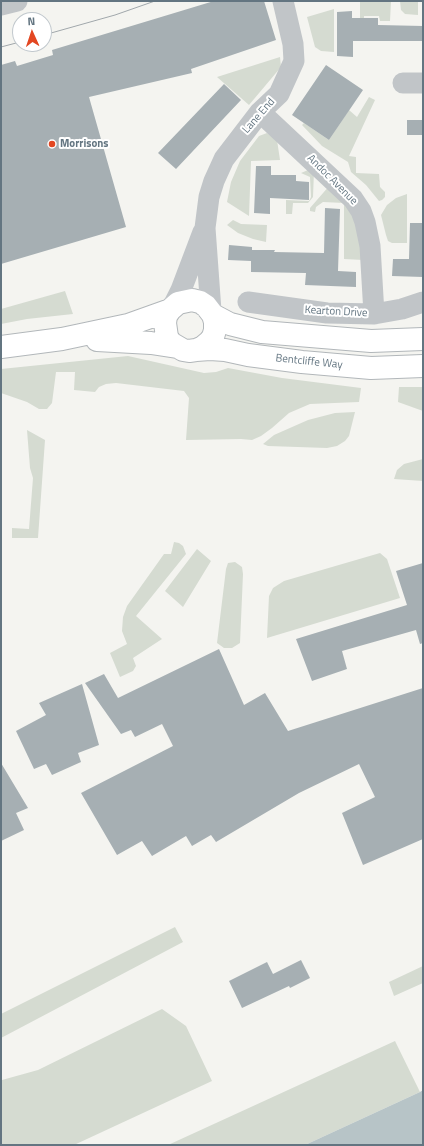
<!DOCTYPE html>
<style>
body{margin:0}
#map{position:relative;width:424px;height:1146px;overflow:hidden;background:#f4f4f0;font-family:"Titillium Web",sans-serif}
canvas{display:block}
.frame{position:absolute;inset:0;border:2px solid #637581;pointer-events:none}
.north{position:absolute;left:12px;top:12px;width:40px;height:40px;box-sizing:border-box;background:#fff;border:1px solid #c1c8cd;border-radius:50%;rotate:357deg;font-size:11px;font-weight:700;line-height:16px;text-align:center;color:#637581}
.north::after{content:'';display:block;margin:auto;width:14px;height:18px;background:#e34722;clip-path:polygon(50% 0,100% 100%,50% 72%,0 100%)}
</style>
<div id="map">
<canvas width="424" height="1146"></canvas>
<div class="frame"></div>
<div class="north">N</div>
</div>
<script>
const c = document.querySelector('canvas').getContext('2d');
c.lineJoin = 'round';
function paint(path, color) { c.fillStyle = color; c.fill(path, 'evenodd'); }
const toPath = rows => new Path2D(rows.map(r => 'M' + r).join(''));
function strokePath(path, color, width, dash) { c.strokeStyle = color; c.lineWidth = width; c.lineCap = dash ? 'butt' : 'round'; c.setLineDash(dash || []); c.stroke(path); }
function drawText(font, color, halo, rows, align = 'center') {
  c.font = font + ' "Titillium Web",sans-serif'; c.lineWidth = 4; c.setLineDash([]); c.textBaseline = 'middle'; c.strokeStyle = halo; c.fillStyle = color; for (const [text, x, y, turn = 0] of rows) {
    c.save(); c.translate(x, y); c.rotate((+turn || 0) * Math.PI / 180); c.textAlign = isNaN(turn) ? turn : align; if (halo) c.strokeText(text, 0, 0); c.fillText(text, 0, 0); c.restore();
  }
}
const green = toPath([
 [360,1,391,1,390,21,380,21,379,16,364,16,364,20,360,19],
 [400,1,418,1,418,15,405,14,401,10],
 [334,9,334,52,321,51,315,47,307,17],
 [280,57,281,67,249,105,217,77],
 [369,97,375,100,349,156,356,157,356,173,379,174,380,187,385,192,385,197,382,200,379,201,366,185,351,172,348,162,322,146,302,125,304,123,329,140,349,110,357,117],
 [267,133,277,140,280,160,251,161,249,216,227,202,231,182,240,161,259,136],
 [308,170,314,171,313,197,308,203,293,203,292,214,286,214,286,200,309,201,311,197,310,177,301,173],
 [330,185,353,211,363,260,344,259,344,203,323,202,316,207,315,212,310,211,310,208],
 [407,194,407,243,392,243,388,241,386,235,381,215,387,205,396,198],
 [233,220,241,224,267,225,266,242,253,239,238,233,227,225],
 [65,291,73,314,27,319,1,324,1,309],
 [128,356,204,373,216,372,228,368,282,378,361,388,359,402,310,404,289,413,272,428,261,436,252,440,241,439,186,440,189,398,184,391,116,383,106,384,99,387,95,392,74,390,75,372,56,372,52,403,47,409,39,409,27,402,1,393,1,369],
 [399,387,423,387,423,411,398,402],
 [355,412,349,436,345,441,337,446,327,448,268,446,263,444,274,435,308,420,335,413],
 [27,430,45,440,38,538,12,538,12,528,29,529,33,478,30,468],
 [423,459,423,481,394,479,397,470,404,464],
 [174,542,179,543,183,546,186,554,136,616,162,639,133,658,136,666,133,671,120,677,110,653,127,644,122,631,123,617,127,606,164,554,171,554],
 [197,549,211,561,183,607,165,591],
 [380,553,387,559,400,598,267,638,269,596,273,588,284,581],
 [235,562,242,567,243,574,240,643,232,648,224,648,217,643,226,569,228,563],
 [175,927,183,942,1,1038,1,1014],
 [423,966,423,983,394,996,389,982],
 [162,1009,186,1026,212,1081,74,1145,1,1145,1,1082,2,1080,38,1070],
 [395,1041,420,1092,305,1145,168,1145]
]);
const water = toPath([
 [423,1090,423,1145,305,1145,420,1092]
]);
const building = toPath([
 [214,1,264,1,276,40,191,69,192,73,89,97,126,227,1,264,1,65,15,61,17,66,53,55,52,50],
 [352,11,352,18,378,18,378,25,423,26,423,41,353,41,353,57,337,56,337,12],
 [326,65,363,90,329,140,292,115],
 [224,84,241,100,176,169,158,153],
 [407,120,423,120,423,135,407,135],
 [256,166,271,166,271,175,296,175,296,181,309,182,309,200,270,198,270,214,254,213],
 [325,208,340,209,338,271,356,272,356,287,305,285,306,273,251,272,251,255,251,261,228,260,229,245,252,247,252,250,275,250,274,252,324,253],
 [410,223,423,223,423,277,392,276,393,259,409,259],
 [423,563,423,643,420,644,416,630,342,651,347,669,312,681,296,639,407,605,396,571],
 [219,649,244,705,265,693,288,731,423,688,423,839,363,865,342,813,375,797,359,764,299,793,216,842,211,835,192,846,186,836,152,856,142,841,117,855,81,793,173,746,162,724,135,737,131,730,121,734,85,683,104,674,118,698],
 [82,684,99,745,78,753,81,762,52,775,46,764,34,769,16,731,46,715,39,703],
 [1,763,28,808,16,813,24,830,1,841],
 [301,960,310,978,290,988,289,986,242,1008,229,981,267,962,273,974]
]);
const minor = toPath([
 [1,5,17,1],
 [403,83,423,83],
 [260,112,353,199,361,211,365,222,370,246,374,314],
 [248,302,327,313,374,314,402,309,423,302],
 [172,308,181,290,203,232],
 [211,311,205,228,209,197,214,181,224,159,260,112,279,94,294,61,293,44,283,1]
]);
const major = toPath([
 [213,315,230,324,262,332,371,341,423,339],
 [97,340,151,343,177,347],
 [1,347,62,339,128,325,170,310,178,303,192,300,200,302,206,306,213,315,215,322,215,330,213,337,209,342,203,347,196,350,189,351,183,350,171,343,167,337,165,323,166,316,170,310],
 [196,350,210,349,225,350,248,355,302,362,371,368,423,366]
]);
const tram = toPath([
 [44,35,115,15,155,1],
 [1,47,20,42]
]);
const markers = [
 [52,144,4,"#e34722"]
];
const streetNames = [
 ["Lane End",259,116,-49],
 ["Andoc Avenue",332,180,45],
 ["Kearton Drive",336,312,3],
 ["Bentcliffe Way",309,362,6]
];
const poiNames = [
 ["Morrisons",60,144]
];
paint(green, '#d5dbd1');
paint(water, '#b7c4c7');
paint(building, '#a6afb3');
strokePath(major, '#b2b7ba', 24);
strokePath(minor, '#c1c5c8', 21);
strokePath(major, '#fff', 22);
strokePath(tram, '#a0a7ab', 1);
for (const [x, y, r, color] of markers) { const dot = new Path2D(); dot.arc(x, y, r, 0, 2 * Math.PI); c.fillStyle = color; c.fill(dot); strokePath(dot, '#fff', 1.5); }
drawText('11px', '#637581', '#fff', streetNames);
drawText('bold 11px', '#637581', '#fff', poiNames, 'left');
</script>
